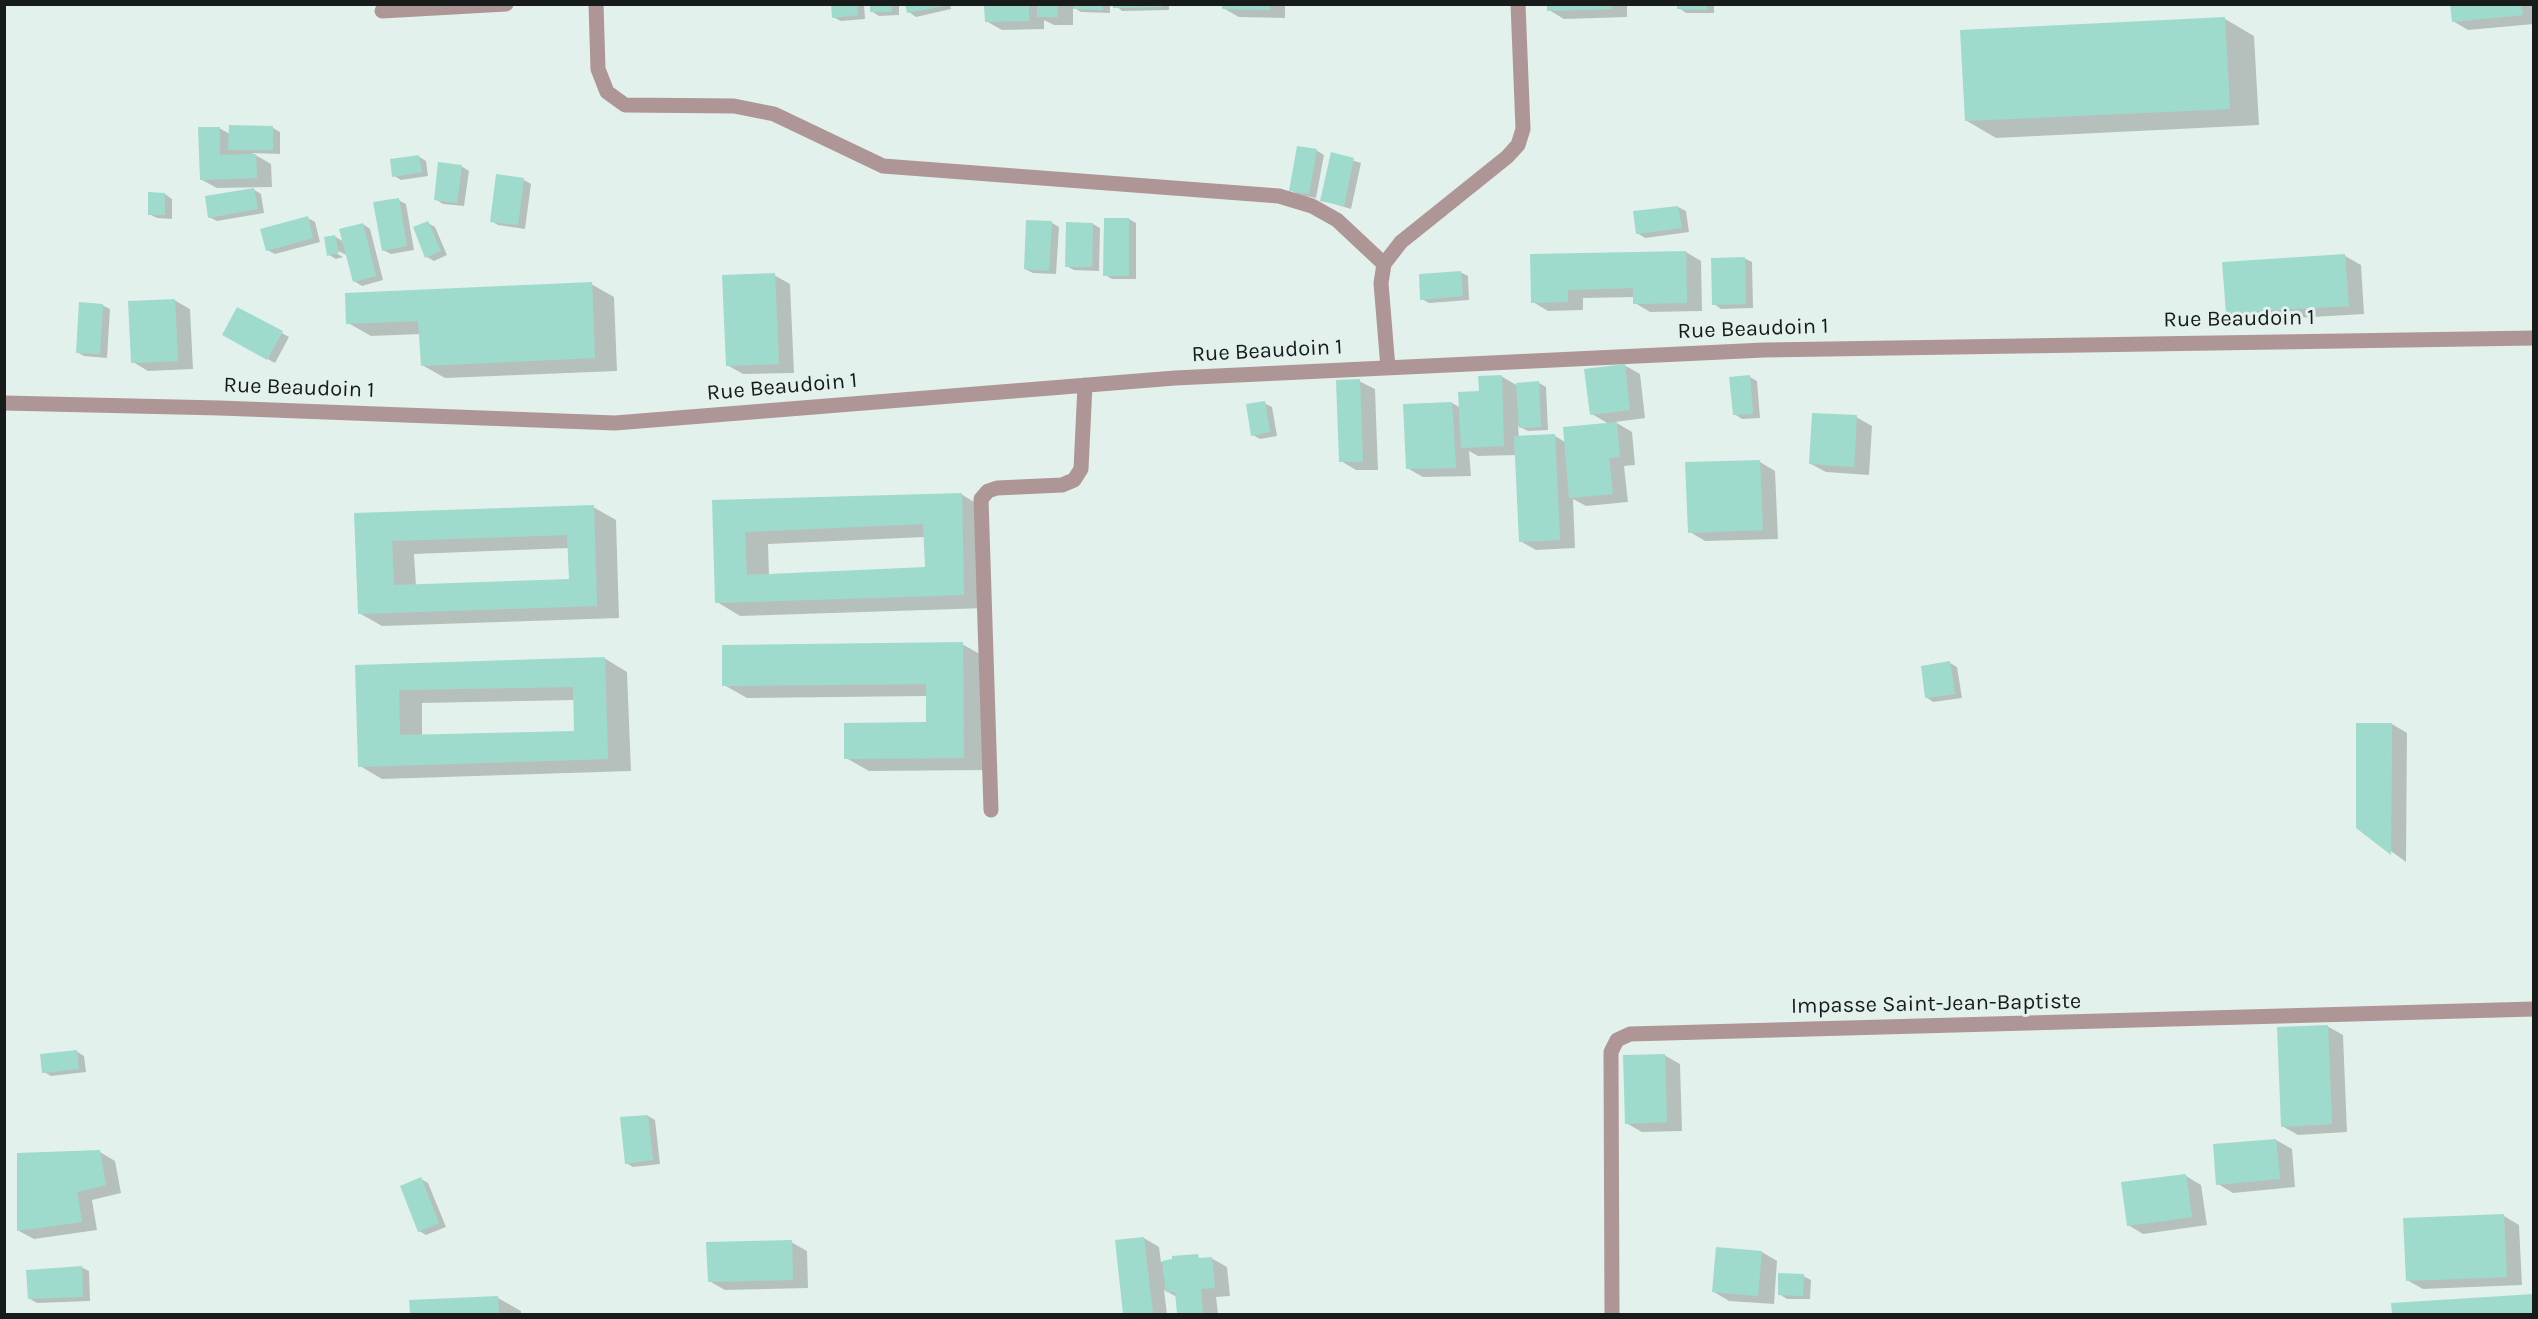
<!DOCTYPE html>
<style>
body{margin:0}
#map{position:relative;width:2538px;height:1319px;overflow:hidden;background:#e3f1ed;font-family:Karla,sans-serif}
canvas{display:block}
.frame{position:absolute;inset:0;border:6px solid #171c1a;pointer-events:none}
</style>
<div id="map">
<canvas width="2538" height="1319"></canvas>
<div class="frame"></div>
</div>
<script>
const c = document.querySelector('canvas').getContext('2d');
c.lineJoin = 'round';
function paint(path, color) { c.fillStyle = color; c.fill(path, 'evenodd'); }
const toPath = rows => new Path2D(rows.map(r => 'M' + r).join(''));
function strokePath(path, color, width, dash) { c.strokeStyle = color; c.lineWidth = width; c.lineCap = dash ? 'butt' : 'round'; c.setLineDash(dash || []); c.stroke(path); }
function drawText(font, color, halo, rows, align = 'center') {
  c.font = font + ' Karla,sans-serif'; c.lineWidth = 6; c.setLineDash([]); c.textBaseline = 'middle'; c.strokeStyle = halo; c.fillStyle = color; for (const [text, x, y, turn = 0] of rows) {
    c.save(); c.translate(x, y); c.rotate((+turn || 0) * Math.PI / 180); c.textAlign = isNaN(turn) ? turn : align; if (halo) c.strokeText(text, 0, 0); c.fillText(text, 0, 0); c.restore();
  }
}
const shadow = toPath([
 [832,4,864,4,865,19,841,21,833,17],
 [871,4,899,4,899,15,879,16,871,11],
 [907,4,950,4,951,9,916,17,909,12],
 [986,4,1110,4,1110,13,1081,12,1073,7,1073,25,1054,25,1044,20,1044,29,1002,30,986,21],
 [1114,4,1169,4,1169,10,1122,11],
 [1223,4,1285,4,1285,18,1239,17,1223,8],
 [1549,4,1627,4,1627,17,1564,19,1549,10],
 [1679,4,1714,4,1714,13,1686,13,1679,8],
 [2451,4,2534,4,2534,24,2468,30,2453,21],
 [2225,19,2254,36,2259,125,1996,138,1967,121],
 [219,128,230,134,273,128,280,132,280,154,252,153,271,164,272,187,217,188,202,180],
 [1316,150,1324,155,1316,198,1298,195,1291,190],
 [1332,154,1361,163,1351,209,1321,200],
 [418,156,426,161,428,176,401,180,394,176],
 [461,166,469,171,464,206,443,204,435,199],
 [524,180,531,184,525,229,498,225,491,221],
 [253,189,261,194,264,213,217,221,209,217],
 [165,194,172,199,172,219,157,218,149,214],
 [398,200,406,204,414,250,391,254,383,250],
 [1678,207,1686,211,1689,232,1645,238,1637,233],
 [308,218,315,222,320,242,275,254,267,250],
 [1106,219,1129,219,1136,223,1136,279,1112,279,1105,275],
 [428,223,435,227,447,255,434,261,427,257],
 [1052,223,1059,227,1056,274,1033,273,1025,269],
 [363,224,370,229,383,280,362,286,354,281,348,256,333,248,332,251,343,257,336,259,329,255,334,236,344,242],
 [1068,224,1093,224,1100,228,1099,271,1074,270,1066,266],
 [1686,252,1701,261,1702,311,1650,312,1635,303,1635,297,1583,298,1583,310,1548,311,1533,302,1532,256],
 [2345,256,2361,265,2364,314,2243,321,2227,312,2224,263],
 [1744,258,1752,262,1753,308,1721,309,1714,304],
 [1460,272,1468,276,1469,300,1429,303,1422,299],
 [774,275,790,284,794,373,743,374,727,365],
 [591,284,614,297,617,371,445,378,422,365,421,334,371,336,348,323],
 [174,300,190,309,193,369,148,371,133,362],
 [102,305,110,309,107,358,84,356,77,352],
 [238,309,289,337,275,363,224,335],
 [1624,365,1640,374,1645,418,1615,422,1632,432,1635,465,1624,466,1628,502,1586,506,1573,499,1575,548,1536,550,1520,541,1517,455,1478,456,1469,451,1471,476,1423,477,1407,468,1452,403,1461,408,1501,376,1518,386,1539,383,1546,387,1548,430,1528,431,1518,426,1519,437,1555,436,1565,442,1609,424,1592,414],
 [1750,377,1757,381,1760,418,1742,419,1734,414],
 [1359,381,1375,389,1378,470,1356,470,1341,461],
 [1264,403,1272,407,1277,436,1260,439,1253,435],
 [1856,417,1872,426,1869,475,1826,472,1811,464],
 [1760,462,1775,471,1778,539,1705,541,1690,532],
 [961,494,984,508,987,608,740,616,717,602,714,502],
 [925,537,927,569,769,576,768,544],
 [593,507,616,520,619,618,382,626,359,613,356,515],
 [569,548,571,581,416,586,414,554],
 [962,644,985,657,987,770,869,771,846,758,928,724,927,696,747,698,724,685],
 [604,658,627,672,631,771,382,779,360,766,356,666],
 [575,700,576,733,422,736,422,703],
 [1950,663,1957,667,1962,698,1933,702,1926,697],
 [2358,724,2392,724,2407,733,2406,862,2358,827],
 [2327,1026,2343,1035,2347,1132,2298,1135,2282,1126],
 [76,1051,84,1056,86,1072,51,1076,44,1072],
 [1664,1055,1680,1064,1682,1131,1642,1132,1626,1123],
 [648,1116,655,1120,660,1164,633,1167,626,1163],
 [2276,1140,2292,1149,2295,1187,2233,1193,2218,1184],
 [100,1152,115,1161,121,1193,92,1200,97,1230,34,1239,19,1231],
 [2186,1176,2201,1185,2207,1225,2143,1234,2128,1225],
 [421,1179,428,1183,446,1227,426,1235,419,1231],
 [2504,1216,2519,1225,2522,1285,2423,1289,2407,1280],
 [1144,1238,1159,1247,1161,1262,1174,1261,1173,1258,1211,1258,1227,1267,1230,1296,1216,1297,1218,1314,1178,1314,1177,1297,1164,1290,1167,1314,1125,1314,1116,1242],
 [791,1242,807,1251,808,1288,725,1290,709,1281],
 [1762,1252,1777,1261,1774,1304,1729,1301,1714,1292],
 [81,1267,89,1271,90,1301,37,1303,30,1299],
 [1803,1276,1811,1280,1810,1299,1787,1299,1779,1294],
 [2534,1295,2534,1314,2393,1314,2393,1305],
 [498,1298,521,1311,521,1314,411,1314,410,1301]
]);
const building = toPath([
 [831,4,857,4,858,15,832,18],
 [870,4,892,4,892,12,870,12],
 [905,4,945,4,945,6,907,13],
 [1037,4,1057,4,1058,17,1037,17],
 [1073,4,1103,4,1103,10,1073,9],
 [1113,4,1162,4,1162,7,1113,8],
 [1222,4,1270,4,1270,10,1222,9],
 [1547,4,1612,4,1612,9,1547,11],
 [1677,4,1707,4,1707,10,1677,9],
 [2450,4,2521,4,2523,15,2452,22],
 [984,5,1029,5,1029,21,985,22],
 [2225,17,2230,109,1965,121,1960,30],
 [229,125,273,126,273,150,228,150],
 [198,127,220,127,220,155,256,154,257,178,200,180],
 [1297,146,1317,149,1309,194,1289,191],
 [1331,152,1354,158,1344,206,1320,201],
 [419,155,422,172,392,177,390,159],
 [438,162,462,165,457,203,434,200],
 [496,174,524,178,518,225,490,222],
 [254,188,258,209,208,218,205,196],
 [148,192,165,193,165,215,148,215],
 [399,198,407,246,382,251,373,202],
 [1678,206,1682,228,1636,234,1633,211],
 [308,216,313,238,266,251,260,229],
 [1104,218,1129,218,1129,276,1103,276],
 [1026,220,1052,221,1049,271,1024,269],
 [428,221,441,251,425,258,413,227],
 [1066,222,1093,223,1092,267,1065,267],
 [363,223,376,276,353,282,339,229],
 [335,235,339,253,327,256,324,237],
 [1686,251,1687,303,1633,304,1633,288,1568,290,1568,302,1531,303,1530,254],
 [2345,254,2349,306,2226,313,2222,262],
 [1745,257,1746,304,1712,305,1711,258],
 [1461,271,1463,296,1420,300,1419,274],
 [775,273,779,364,726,366,722,275],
 [592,282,595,358,421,366,418,321,346,324,345,293],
 [175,299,178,361,131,363,128,301],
 [79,302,103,304,100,354,76,353],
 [237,307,283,331,267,360,222,335],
 [1625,364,1630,410,1590,415,1584,369],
 [1502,375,1504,446,1461,448,1458,392,1479,391,1478,376],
 [1750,375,1753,414,1733,415,1729,377],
 [1360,379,1363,462,1339,462,1336,380],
 [1539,381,1541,427,1519,428,1516,383],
 [1265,401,1270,432,1251,436,1246,404],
 [1452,402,1456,468,1406,469,1403,404],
 [1812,413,1857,415,1854,467,1809,464],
 [1617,422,1620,457,1609,458,1613,494,1569,498,1563,427],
 [1555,434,1560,540,1519,542,1514,436],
 [1760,460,1763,530,1688,533,1685,462],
 [962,493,964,595,715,603,712,500],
 [923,524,925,567,747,575,745,532],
 [594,505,597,606,358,614,354,513],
 [567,535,569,579,394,585,392,541],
 [963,642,964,758,844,759,844,723,926,722,926,684,722,686,722,645],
 [605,657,608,759,358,767,355,665],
 [573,687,574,731,400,735,399,690],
 [1950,661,1955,694,1925,698,1921,666],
 [2356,723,2392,723,2391,855,2356,828],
 [2328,1025,2332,1124,2281,1127,2277,1027],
 [77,1050,79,1069,42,1073,40,1054],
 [1665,1054,1667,1122,1625,1124,1623,1055],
 [648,1115,653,1160,625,1164,620,1117],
 [2276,1139,2280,1179,2216,1185,2213,1144],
 [100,1150,106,1185,77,1192,82,1222,17,1231,17,1153],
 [2186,1174,2192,1217,2127,1226,2121,1182],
 [421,1177,439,1223,418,1232,400,1186],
 [2504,1214,2507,1277,2406,1281,2403,1218],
 [1144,1237,1153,1314,1123,1314,1115,1240],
 [792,1240,793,1280,708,1282,706,1242],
 [1716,1247,1762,1251,1758,1296,1712,1292],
 [1198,1254,1199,1258,1212,1257,1215,1288,1201,1289,1203,1314,1177,1314,1175,1292,1166,1292,1162,1261,1172,1259,1172,1256],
 [82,1266,83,1297,28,1299,26,1270],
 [1778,1273,1804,1274,1803,1296,1778,1295],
 [2534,1294,2534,1314,2392,1314,2391,1303],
 [498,1296,499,1314,410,1314,409,1300]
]);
const minor = toPath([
 [596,4,598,69,607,92,625,105,734,106,774,114,883,166,1279,196,1312,206,1337,220,1384,264],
 [382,11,506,4],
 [1388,368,1381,283,1384,264,1401,242,1507,157,1518,145,1523,129,1518,4],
 [4,403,220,408,615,423,1175,378,1764,350,2534,338],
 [991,810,981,499,988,491,997,488,1062,485,1074,480,1081,469,1085,385],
 [1612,1314,1611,1052,1617,1040,1630,1034,2534,1009]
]);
const streetNames = [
 ["Rue Beaudoin 1",2239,319,-1],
 ["Rue Beaudoin 1",1753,329,-2],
 ["Rue Beaudoin 1",1267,351,-3],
 ["Rue Beaudoin 1",782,387,-5],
 ["Rue Beaudoin 1",299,388,2],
 ["Impasse Saint-Jean-Baptiste",1936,1004,-1]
];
paint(shadow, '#0003');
paint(building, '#9edbcc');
strokePath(minor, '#af9696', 15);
drawText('22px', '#171c1a', '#e3f1ed', streetNames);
</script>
